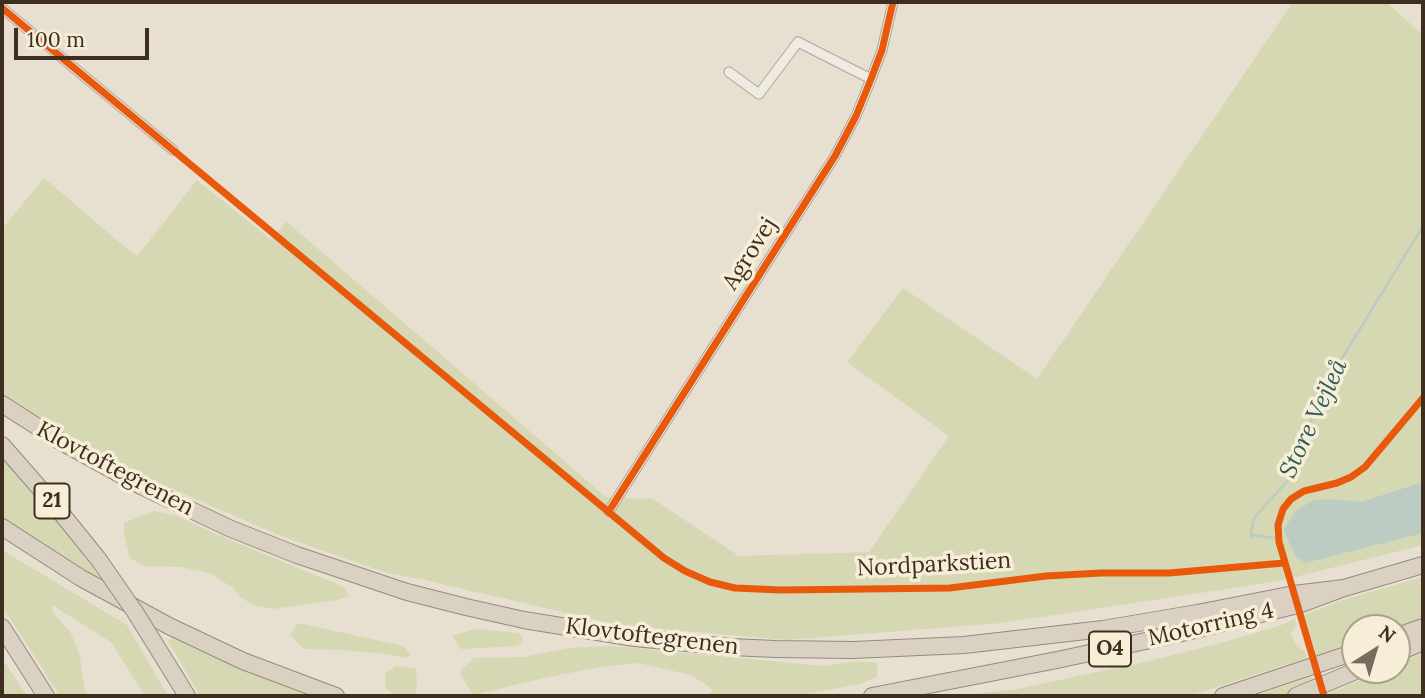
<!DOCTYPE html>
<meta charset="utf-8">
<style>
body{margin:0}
#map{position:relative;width:1425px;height:698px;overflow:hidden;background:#e7e0d1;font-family:Lora,serif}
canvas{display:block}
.frame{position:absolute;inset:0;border:4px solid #3d2e20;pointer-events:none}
.north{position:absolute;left:1341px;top:614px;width:70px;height:70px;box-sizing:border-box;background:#f7eed8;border:2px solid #ada18e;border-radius:50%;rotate:37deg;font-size:19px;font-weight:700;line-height:28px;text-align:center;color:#3d2e20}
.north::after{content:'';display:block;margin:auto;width:24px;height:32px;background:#786c5e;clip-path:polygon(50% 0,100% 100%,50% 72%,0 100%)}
.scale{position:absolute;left:14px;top:28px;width:135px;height:32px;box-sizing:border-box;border:4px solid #3d2e20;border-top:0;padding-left:9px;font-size:21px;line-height:24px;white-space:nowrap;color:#3d2e20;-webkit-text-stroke:5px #f7eed8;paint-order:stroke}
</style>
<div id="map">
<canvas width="1425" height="698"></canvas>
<div class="frame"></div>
<div class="north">N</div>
<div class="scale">100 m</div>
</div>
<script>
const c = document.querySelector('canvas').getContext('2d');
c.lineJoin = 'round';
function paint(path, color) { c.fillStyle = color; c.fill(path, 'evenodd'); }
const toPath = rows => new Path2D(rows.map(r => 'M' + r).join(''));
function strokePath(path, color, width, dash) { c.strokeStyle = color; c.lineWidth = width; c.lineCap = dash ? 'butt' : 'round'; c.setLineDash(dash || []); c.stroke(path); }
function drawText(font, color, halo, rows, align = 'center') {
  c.font = font + ' Lora,serif'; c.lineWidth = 7; c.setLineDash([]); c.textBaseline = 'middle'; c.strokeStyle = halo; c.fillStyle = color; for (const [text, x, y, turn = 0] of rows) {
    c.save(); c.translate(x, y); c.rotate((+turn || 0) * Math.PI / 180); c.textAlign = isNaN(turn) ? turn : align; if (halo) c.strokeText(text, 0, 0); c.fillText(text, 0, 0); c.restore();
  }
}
const green = toPath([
 [1293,2,1386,2,1423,35,1423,545,1279,581,1002,623,786,640,618,625,425,580,387,573,281,536,154,481,21,409,2,395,2,229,44,178,133,254,138,255,197,180,270,239,287,222,606,497,653,499,739,556,869,552,949,436,847,362,903,288,1037,379],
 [2,457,61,525,99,576,98,579,2,517],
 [154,511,175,515,218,535,342,586,350,596,337,600,272,609,256,606,241,598,233,588,210,573,181,567,145,566,130,558,124,535,124,523],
 [2,550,127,625,168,696,145,696,111,642,52,605,53,613,71,633,80,657,85,690,89,696,60,696,2,606],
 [1423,577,1423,618,1396,628,1355,628,1355,643,1317,656,1304,615,1340,601],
 [1295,619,1297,626,1291,633,1297,647,1304,650,1307,658,1189,696,958,696,1017,689,1149,661,1221,643,1279,626],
 [298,623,403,646,410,654,407,658,387,654,342,650,304,649,290,635],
 [476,629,519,633,523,639,518,646,461,649,452,636],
 [173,638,222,661,310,696,200,696,168,641],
 [612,646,824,666,857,661,877,663,877,677,859,684,796,696,706,696,714,690,691,675,638,663,600,667,544,678,473,695,459,672,474,658,524,657,568,648],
 [1423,653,1423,696,1331,696,1330,693,1384,670,1397,670,1397,664],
 [2,658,27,696,2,696],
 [396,666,416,669,417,686,415,696,395,696,386,688,385,673],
 [1311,677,1313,683,1283,696,1252,696]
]);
const water = toPath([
 [1423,482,1423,533,1305,563,1296,556,1290,545,1284,529,1296,511,1312,501,1328,499,1361,502]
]);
const stream = toPath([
 [1251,535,1276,538],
 [1252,538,1251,535,1254,518,1290,478,1322,391,1423,226]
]);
const minor = toPath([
 [2,8,173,150],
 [729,72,759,94,798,42,871,79],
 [609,511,835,156,856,116,871,79,882,50,893,2]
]);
const motorway = toPath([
 [2,404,58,440,143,487,229,528,297,555,407,592,466,607,524,620,634,638,731,647,776,649,853,650,964,645,1103,629,1197,613,1294,594,1344,588],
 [2,445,57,508,99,560],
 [2,527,81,578,169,626,243,661,336,696],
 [2,627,46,696],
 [1397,636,1423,627],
 [1397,653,1423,642],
 [176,678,187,696],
 [872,696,1057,660,1178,634,1298,605,1344,588,1423,565],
 [1223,696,1355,652],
 [1296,696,1358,670]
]);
const motorwayBridge = toPath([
 [99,560,135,612,176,678]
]);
const cycleway = toPath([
 [2,8,664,558,685,571,710,582,735,588,781,590,950,588,1046,576,1101,573,1169,573,1284,563],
 [609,511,835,156,856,116,871,79,882,50,893,2],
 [1324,696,1279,542,1278,525,1283,509,1291,499,1304,491,1337,483,1351,477,1365,467,1423,398]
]);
const shields = [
 [52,501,35],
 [1110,649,42]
];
const shieldNames = [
 ["21",52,501],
 ["O4",1110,649]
];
const streetNames = [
 ["Agrovej",750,254,-58],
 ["Klovtoftegrenen",115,469,28],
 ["Nordparkstien",934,565,-3],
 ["Motorring 4",1211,625,-13],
 ["Klovtoftegrenen",652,637,7]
];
const waterNames = [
 ["Store Vejleå",1314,419,-65]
];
paint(green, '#d6d7b3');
paint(water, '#bcccc2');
strokePath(stream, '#bcccc2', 2.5);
strokePath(minor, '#ada599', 11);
strokePath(motorway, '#928b80', 18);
strokePath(minor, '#efebe3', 9);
strokePath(motorway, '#dad1c2', 16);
strokePath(motorwayBridge, '#928b80', 18, []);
strokePath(motorwayBridge, '#dad1c2', 16);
strokePath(cycleway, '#e8590c', 7);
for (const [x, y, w] of shields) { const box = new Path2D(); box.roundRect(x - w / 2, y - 17.5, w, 35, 5); c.fillStyle = '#f7eed8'; c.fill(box); strokePath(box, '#3d2e20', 2); }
drawText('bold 21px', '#3d2e20', null, shieldNames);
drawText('23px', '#3d2e20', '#f7eed8', streetNames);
drawText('italic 24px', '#2f5d5a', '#f7eed8', waterNames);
</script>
